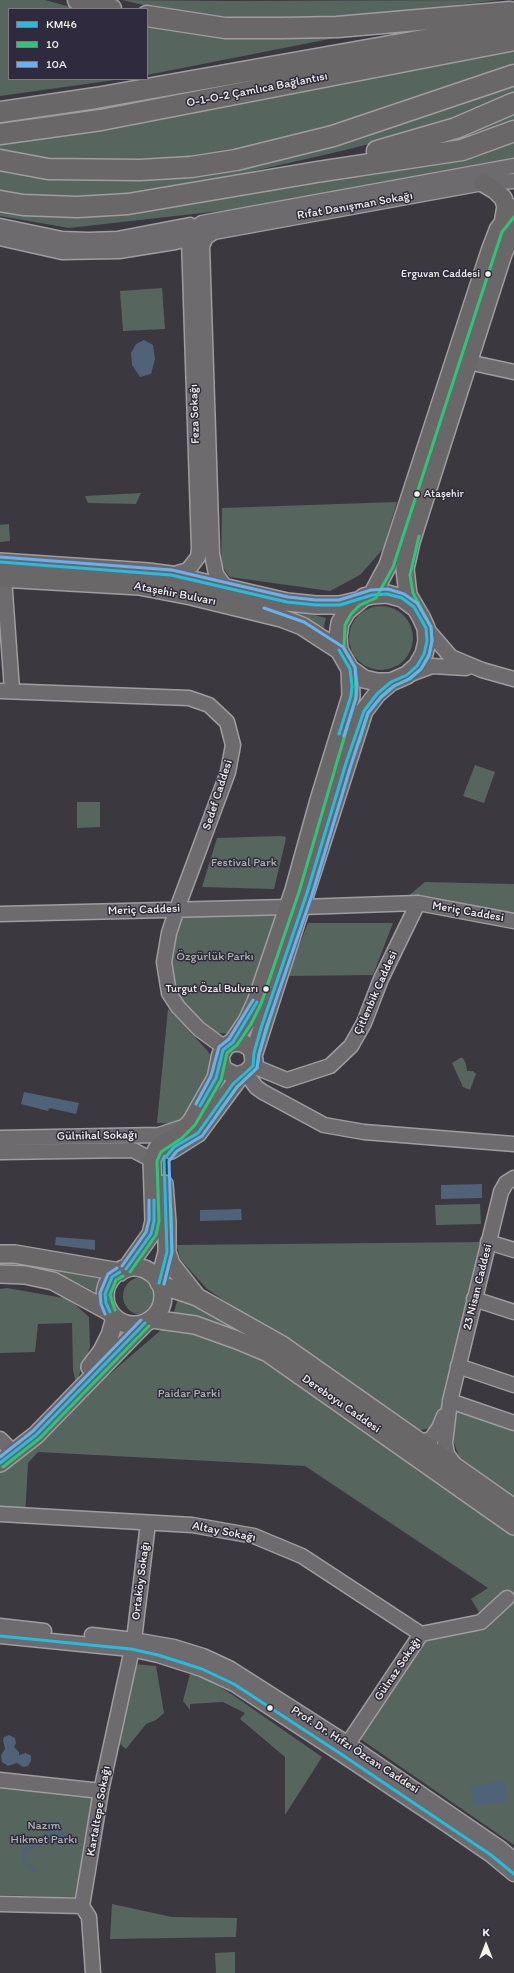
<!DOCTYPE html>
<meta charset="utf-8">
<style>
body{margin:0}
#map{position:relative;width:514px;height:1973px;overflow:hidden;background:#3b3840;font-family:Itim,sans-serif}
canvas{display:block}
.legend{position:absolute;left:8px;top:8px;width:140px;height:72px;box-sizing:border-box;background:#2f2a3d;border:1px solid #7e7a81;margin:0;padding:5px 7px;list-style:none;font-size:12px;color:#f4f1e8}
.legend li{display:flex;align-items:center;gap:8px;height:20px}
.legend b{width:20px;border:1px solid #7e7a81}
.north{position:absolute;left:466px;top:1925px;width:40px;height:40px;-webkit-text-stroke:3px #2f2a3d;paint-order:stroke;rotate:0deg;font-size:11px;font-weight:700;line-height:16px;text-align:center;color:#f4f1e8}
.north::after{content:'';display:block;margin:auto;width:14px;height:18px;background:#f4f1e8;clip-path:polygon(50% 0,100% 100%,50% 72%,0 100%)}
</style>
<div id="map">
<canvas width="514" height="1973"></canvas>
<ul class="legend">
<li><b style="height:5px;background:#26bcdd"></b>KM46</li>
<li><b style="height:5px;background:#2dc577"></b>10</li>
<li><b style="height:5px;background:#66b1f2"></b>10A</li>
</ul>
<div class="north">K</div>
</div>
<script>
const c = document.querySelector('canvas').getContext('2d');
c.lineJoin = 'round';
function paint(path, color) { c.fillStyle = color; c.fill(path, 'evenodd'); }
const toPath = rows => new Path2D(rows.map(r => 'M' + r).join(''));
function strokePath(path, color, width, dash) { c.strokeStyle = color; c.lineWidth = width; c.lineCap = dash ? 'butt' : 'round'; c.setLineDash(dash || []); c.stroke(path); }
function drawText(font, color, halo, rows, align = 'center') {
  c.font = font + ' Itim,sans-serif'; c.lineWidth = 3; c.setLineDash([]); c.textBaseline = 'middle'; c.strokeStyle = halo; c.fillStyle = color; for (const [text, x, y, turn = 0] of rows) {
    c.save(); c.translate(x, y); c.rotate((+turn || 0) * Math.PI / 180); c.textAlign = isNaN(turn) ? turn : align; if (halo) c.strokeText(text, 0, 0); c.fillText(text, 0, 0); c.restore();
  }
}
const green = toPath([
 [0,0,45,0,78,9,9,9,9,79,122,79,0,96],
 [122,0,228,1,499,0,341,19,242,19,151,7],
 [147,27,237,35,375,30,147,75],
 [514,50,514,68,403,107,253,150,177,160,55,161,0,156,0,143,196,112,322,85],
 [514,84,514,96,453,123,341,151,140,197,54,199,0,192,0,170,53,178,97,180,160,178,230,169,367,135],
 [514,111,514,123,464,143,412,150],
 [514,139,514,159,238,209,69,228,0,216,0,209,45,216,127,215],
 [162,288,165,329,123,331,120,291],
 [141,493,136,504,88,503,85,496],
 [397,502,383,549,360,575,330,591,230,577,221,565,222,508],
 [9,524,10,541,0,542,0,525],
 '349 638a32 32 0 1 1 64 0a32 32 0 1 1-64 0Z',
 [290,609,326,618,323,630,288,614],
 [475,765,495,772,484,803,463,796],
 [77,802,100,802,100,827,77,828],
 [281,836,286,837,285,843,274,889,202,887,217,838],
 [425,882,514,884,514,912,407,897],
 [260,912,276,916,239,1023,232,1034,217,1033,206,1028,185,1005,178,992,172,977,170,960,173,941,183,913],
 [308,923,393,923,373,975,287,976],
 [168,1009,207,1050,214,1061,212,1077,180,1124,157,1123],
 [460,1058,463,1058,466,1064,467,1071,473,1071,476,1074,470,1090,463,1087,452,1063],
 [480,1204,481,1224,436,1225,435,1205],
 [482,1242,457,1355,438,1418,430,1428,416,1431,207,1289,180,1259,177,1245],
 [0,1261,108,1271,103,1282,101,1295,68,1278,43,1270,0,1267],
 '123 1296a19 19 0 1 1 38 0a19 19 0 1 1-38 0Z',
 [7,1288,69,1299,89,1317,90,1347,76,1383,73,1370,72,1323,38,1324,35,1352,0,1353,0,1289],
 [180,1292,211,1305,338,1398,173,1315],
 [196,1327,237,1340,514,1530,514,1845,356,1736,421,1638,481,1626,501,1597,479,1612,471,1599,488,1588,305,1466,38,1452,28,1463,25,1518,0,1516,0,1468,161,1330],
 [458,1406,514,1425,514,1499,461,1462,454,1443,452,1424],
 [133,1664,156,1666,164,1713,156,1720,146,1724,126,1749,120,1744],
 [195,1673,230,1693,322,1757,285,1815,285,1757,240,1719,245,1713,223,1702,190,1704,190,1710,183,1701,190,1674],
 [0,1785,95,1792,79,1898,0,1895],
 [112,1904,172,1917,237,1918,236,1937,110,1939],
 [235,1952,235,1973,216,1973,215,1953]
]);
const water = toPath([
 [144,340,153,345,155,359,151,374,140,377,132,365,131,353,136,344],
 [24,1092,79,1103,76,1114,49,1108,48,1111,21,1104],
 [482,1184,482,1198,441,1199,441,1185],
 [241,1209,242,1220,200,1221,200,1210],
 [56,1237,95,1240,95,1250,55,1245],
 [9,1735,15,1738,16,1743,14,1747,19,1752,19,1755,26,1753,31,1756,31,1761,28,1766,23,1767,17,1763,8,1766,2,1762,1,1755,5,1749,3,1740,4,1737],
 [504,1781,507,1801,474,1806,471,1786],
 [53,1821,56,1821,60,1830,68,1835,69,1839,59,1846,49,1842,27,1851,26,1862,37,1870,34,1873,23,1864,22,1853,24,1848,44,1842,47,1839,47,1834,44,1827]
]);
const minor = toPath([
 [0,226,62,239,88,240,117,239,190,225],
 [182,227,193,229,202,246,212,554,216,574,226,588],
 [0,238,62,252,119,251,175,242,197,237],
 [202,246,206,237,214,232,483,183,514,181],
 [468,362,514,372],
 [171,575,188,570,198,557,199,549,189,239,193,229,202,223,514,166],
 [4,578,12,690],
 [426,628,451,657,482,670,514,679],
 [408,675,432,666,466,668],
 [0,691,189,698,209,705,227,722,233,745,228,772,177,909,169,933,164,962,169,993,178,1007,199,1029,225,1048],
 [302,907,418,903,514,921],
 [0,914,288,907],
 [253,1066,287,1080,330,1066,351,1046,364,1023,381,979,418,903],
 [246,1073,256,1087,263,1092,324,1125,364,1132,514,1144],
 [0,1138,159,1135,180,1128],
 [0,1152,133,1150,152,1160],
 [488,1242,514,1250],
 [474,1299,514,1312],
 [458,1366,514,1385],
 [450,1401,514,1423],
 [0,1439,8,1447],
 [421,1442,431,1439,439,1428,444,1416],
 [455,1465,447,1454,445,1443,450,1401,501,1192,506,1183,514,1178],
 [0,1514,192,1525,254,1536,302,1556,421,1634],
 [0,1626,44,1631],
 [92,1635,134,1640,174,1647,203,1656,229,1668,348,1744,500,1848,514,1860],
 [0,1636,131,1649,158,1655,202,1669,234,1684,341,1754,443,1822,491,1855,514,1874],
 [343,1751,421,1634,481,1622,507,1598],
 [0,1780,101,1791],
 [0,1904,82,1906],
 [93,1973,89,1917,82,1906,101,1791,134,1640,148,1523]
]);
const major = toPath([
 [483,183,495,190,503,198,506,206,503,224],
 [0,562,148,572,171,575,287,602,316,605,340,605,357,601],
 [0,578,139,586,191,596,281,618,302,626,339,650],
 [372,595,388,565,490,251,498,230,514,208],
 [414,607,402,598,387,594,372,595,364,597,347,611,340,623,338,636,339,650,350,669,364,679,377,682,391,682,407,675,417,666,424,654,427,641,426,628,421,617,408,595,405,569,411,542,443,441,503,254,514,229],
 [233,1042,247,1021,256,1002,294,890,319,800,351,696,350,669],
 [254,1053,364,711,377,694,391,682],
 [171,1150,198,1133,241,1075],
 [167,1252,171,1264,197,1297],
 [0,1254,15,1254,120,1272],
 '105 1296a29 29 0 1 1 58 0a29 29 0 1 1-58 0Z',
 [126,1269,151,1234,154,1221,152,1160,157,1149,162,1144,179,1134,191,1122,216,1078,221,1054,226,1046,233,1042,243,1043,252,1049,254,1060,253,1066,246,1073,236,1076,226,1071,222,1067,220,1057],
 [0,1274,25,1275,53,1281,110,1312],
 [159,1283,167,1252,167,1222,164,1184],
 [161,1285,197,1297,282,1345,514,1508],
 [152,1319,195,1325,237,1340,268,1353,514,1526],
 [90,1367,102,1351,110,1335,115,1318],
 [0,1463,36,1435,145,1323]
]);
const highway = toPath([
 [78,0,111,9],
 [147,16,225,28,282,28,337,27,510,12],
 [0,112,96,98,514,24],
 [0,134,101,120,514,40],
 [377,151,456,128,514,103],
 [0,160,48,169,140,170,191,167,236,160,333,136,514,75],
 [0,201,23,205,77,207,128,204,317,172,462,150,514,131]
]);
const bus1 = toPath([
 [0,562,171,575,287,602,316,605,340,605,372,595,387,594,402,598,414,607,426,628,427,641,424,654,417,666,407,675,391,682,377,694,364,711,346,763,307,893,261,1028,254,1053,253,1066,233,1084,198,1133,174,1147,164,1159,167,1252,159,1283],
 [339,650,350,669,352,686,351,696,339,734],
 [200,1106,216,1078,223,1050,233,1042,257,1002],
 [126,1269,151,1234,154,1221,154,1200],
 [110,1312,106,1303,105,1294,112,1277,120,1272],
 [0,1463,36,1435,145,1323],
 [0,1636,131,1649,158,1655,202,1669,234,1684,341,1754,491,1855,514,1874]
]);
const bus2 = toPath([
 [359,742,368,713,381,697,394,686,410,679,421,669,429,656,432,641,431,627,413,593,410,575,419,536],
 [216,1116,237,1087,257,1068,259,1054,273,1009],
 [130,1272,156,1235,159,1221,157,1161,161,1152,182,1138,195,1125,221,1080,227,1053,237,1045,251,1024,261,1004,299,892,356,697,355,668,344,648,345,625,351,614,360,605,376,598,393,567,495,253,502,232,514,217],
 [164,1284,172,1252,171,1209],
 [115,1310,110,1295,116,1280,123,1276],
 [3,1467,40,1438,149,1326]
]);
const bus3 = toPath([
 [0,557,172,570,288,597,316,600,339,600,371,590,388,589,404,594,417,603,431,627,432,641,429,655,421,669,409,679,394,686,381,697,368,713,351,765,312,895,266,1029,259,1054,257,1068,237,1087,202,1136,177,1151,169,1161,172,1252,164,1284],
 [264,608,304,622,343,647,355,667,357,686,356,698,344,736],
 [196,1104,211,1076,219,1047,229,1039,253,1000],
 [122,1266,146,1232,149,1220,149,1200],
 [105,1314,101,1304,100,1293,108,1274,117,1268],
 [0,1457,33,1431,141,1320]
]);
const markers = [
 [488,274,3.5,"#f4f1e8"],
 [417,494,3.5,"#f4f1e8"],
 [266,989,3.5,"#f4f1e8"],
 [270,1708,3.5,"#f4f1e8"]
];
const busNames = [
 ["Erguvan Caddesi",480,274],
 ["Ataşehir",424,494,"left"],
 ["Turgut Özal Bulvarı",258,989]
];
const streetNames = [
 ["O-1-O-2 Çamlıca Bağlantısı",257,90,-11],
 ["Rıfat Danışman Sokağı",355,206,-10],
 ["Feza Sokağı",195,414,-92],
 ["Ataşehir Bulvarı",175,594,11],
 ["Sedef Caddesi",218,795,-72],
 ["Meriç Caddesi",144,910,-2],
 ["Meriç Caddesi",468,912,10],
 ["Çitlenbik Caddesi",376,993,-66],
 ["Gülnihal Sokağı",97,1136,-1],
 ["23 Nisan Caddesi",478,1287,-76],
 ["Dereboyu Caddesi",341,1404,35],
 ["Altay Sokağı",224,1532,11],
 ["Ortaköy Sokağı",141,1581,-83],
 ["Gülnaz Sokağı",398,1669,-56],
 ["Prof. Dr. Hıfzı Özcan Caddesi",355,1750,33],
 ["Kartaltepe Sokağı",99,1811,-80]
];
const parkNames = [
 ["Festival Park",244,863],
 ["Özgürlük Parkı",215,957],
 ["Paidar Parki",189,1394],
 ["Nazım",44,1826],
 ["Hikmet Parkı",44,1840]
];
paint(green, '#57655f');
paint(water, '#4f6277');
strokePath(minor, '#9f9d9f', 17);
strokePath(major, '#9f9d9f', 20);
strokePath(highway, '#9f9d9f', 23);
strokePath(minor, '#6d6b6d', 14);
strokePath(major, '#6a6768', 17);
strokePath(highway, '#6a6768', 20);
strokePath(bus1, '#26bcdd', 3);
strokePath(bus2, '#2dc577', 3);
strokePath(bus3, '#66b1f2', 3);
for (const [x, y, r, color] of markers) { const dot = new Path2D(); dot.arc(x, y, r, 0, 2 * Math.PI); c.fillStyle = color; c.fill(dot); strokePath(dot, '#2f2a3d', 1.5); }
drawText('11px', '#f4f1e8', '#2f2a3d', busNames, 'right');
drawText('12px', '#f4f1e8', '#2f2a3d', streetNames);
drawText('12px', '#afb5ad', '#2f2a3d', parkNames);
</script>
